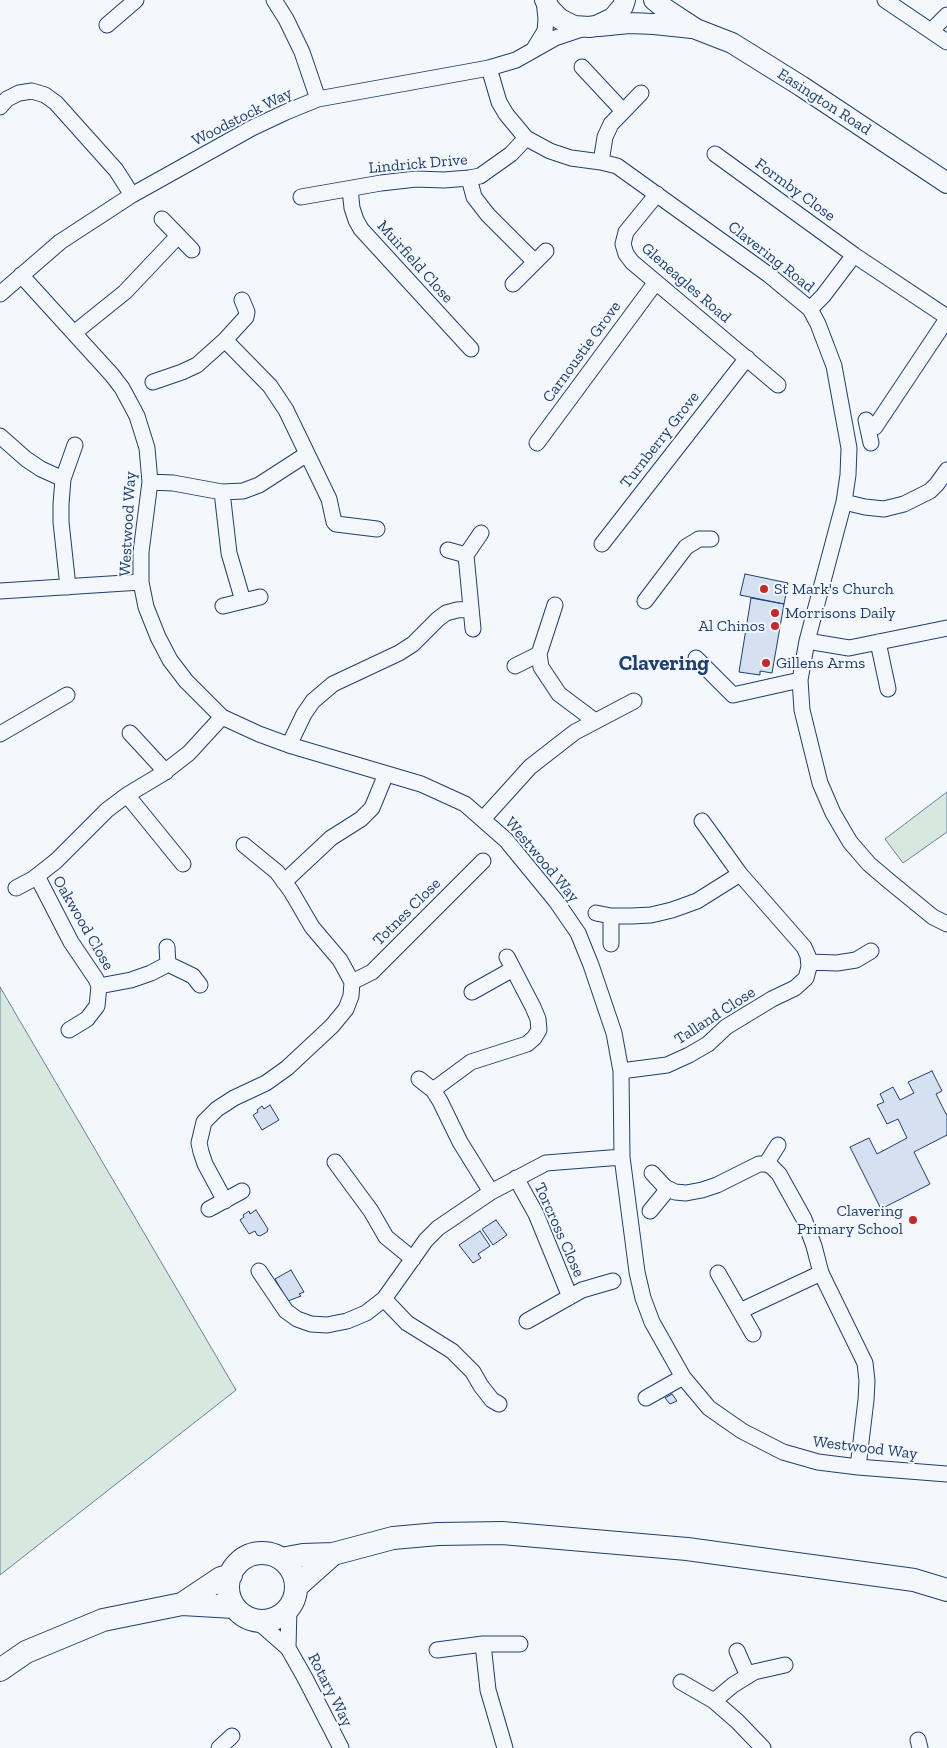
<!DOCTYPE html>
<style>
body{margin:0}
canvas{display:block;background:#f4f7fb}
</style>
<canvas width="947" height="1748"></canvas>
<script>
const c = document.querySelector('canvas').getContext('2d');
c.lineJoin = 'round';
function paint(path, color) { c.fillStyle = color; c.fill(path, 'evenodd'); }
const toPath = rows => new Path2D(rows.map(r => 'M' + r).join(''));
function strokePath(path, color, width, dash) { c.strokeStyle = color; c.lineWidth = width; c.lineCap = dash ? 'butt' : 'round'; c.setLineDash(dash || []); c.stroke(path); }
function drawText(font, color, halo, rows, align = 'center') {
  c.font = font + ' "Zilla Slab",serif'; c.lineWidth = 4; c.setLineDash([]); c.textBaseline = 'middle'; c.strokeStyle = halo; c.fillStyle = color; for (const [text, x, y, turn = 0] of rows) {
    c.save(); c.translate(x, y); c.rotate((+turn || 0) * Math.PI / 180); c.textAlign = isNaN(turn) ? turn : align; if (halo) c.strokeText(text, 0, 0); c.fillText(text, 0, 0); c.restore();
  }
}
const green = toPath([
 [947,792,947,832,903,863,885,839,947,792],
 [0,987,236,1390,0,1575,0,987]
]);
const building = toPath([
 [745,574,788,583,784,604,740,595,745,574],
 [751,598,784,604,772,673,760,671,760,675,739,672,751,598],
 [932,1071,942,1091,936,1094,946,1114,947,1114,947,1135,914,1152,930,1184,881,1209,850,1147,869,1138,877,1154,907,1138,898,1119,887,1124,877,1105,884,1102,880,1094,893,1087,900,1100,914,1093,908,1082,932,1071],
 [270,1105,279,1120,262,1130,253,1115,258,1112,257,1110,262,1106,264,1109,270,1105],
 [256,1210,268,1229,267,1232,260,1236,257,1235,255,1231,249,1234,240,1220,244,1217,243,1215,249,1211,250,1214,256,1210],
 [496,1220,507,1235,493,1245,482,1229,496,1220],
 [480,1231,490,1246,478,1254,481,1258,473,1263,459,1245,480,1231],
 [291,1270,304,1292,299,1294,301,1296,288,1301,275,1279,291,1270],
 [672,1394,677,1401,670,1404,665,1398,672,1394]
]);
const minor = toPath([
 [274,0,286,19,302,52,318,99],
 [885,0,947,42],
 [107,25,136,0],
 [931,31,947,15],
 [534,49,545,31,546,19,544,0],
 [582,67,623,111],
 [489,68,499,102,506,114,526,138,550,151,571,158,601,162,617,166,769,275,810,309,818,324,834,366,849,448,848,475,844,502,807,641,800,680,802,710,820,783,833,813,850,842,869,864,889,881,933,917,947,924],
 [0,107,7,99,19,93,32,91,45,95,56,103,116,170,132,195],
 [715,154,854,255,947,317],
 [601,162,605,137,611,124,641,93],
 [469,178,474,197,488,215,535,262],
 [350,189,352,208,356,220,361,229,471,349],
 [657,194,626,232,623,244,626,254,632,262,778,385],
 [301,197,381,183,416,179,444,180,469,178,480,176,511,154,526,138],
 [162,219,192,250],
 [21,275,112,375,122,388,137,416,147,448,150,482,141,552,141,582,146,607,158,637,170,660,186,681,222,717,259,734,289,745,421,784,465,804,506,840,556,901,578,933,591,965,614,1033,621,1071,622,1157,637,1272,643,1298,652,1322,683,1377,709,1408,742,1431,783,1452,818,1462,858,1467,947,1474],
 [513,284,546,251],
 [0,294,60,242,132,195,252,128,286,112,318,99,489,68,516,60,555,38,585,28],
 [810,309,823,296,854,255],
 [74,333,125,292,178,236],
 [225,340,270,386,286,410,329,499,334,522,336,524,377,529],
 [153,382,182,372,197,365,225,340,246,317,247,312,242,300],
 [866,420,871,443],
 [868,429,875,427,947,319],
 [0,436,26,459,41,469,63,479],
 [537,443,656,282],
 [150,482,173,483,222,492,243,491,259,485,307,454],
 [222,492,229,553,243,601],
 [844,502,865,507,884,509,904,504,930,491,937,484,947,470],
 [602,544,747,358],
 [448,550,466,555,481,533],
 [466,555,473,629],
 [68,587,61,522,61,504,63,479,75,445],
 [0,591,141,582],
 [645,601,686,547,699,539,711,539],
 [223,606,260,597],
 [807,641,849,648,947,628],
 [878,642,888,689],
 [539,654,541,667,559,694,595,721],
 [696,658,733,695,800,680],
 [515,666,539,654,555,605],
 [130,733,166,772],
 [0,734,67,695],
 [289,745,304,714,313,701,333,684,399,653,413,644,438,619,446,613,457,610,471,609],
 [127,795,183,864],
 [483,819,530,767,553,749,575,732,634,701],
 [37,876,71,942,96,979,99,986,97,1006,87,1019,69,1030],
 [284,882,331,838,361,819,372,808,386,774],
 [16,888,33,879,56,861,107,810,127,795,162,774,189,753,222,717],
 [596,913,611,916,632,916,651,915,672,910,697,901,740,874],
 [611,944,611,916],
 [167,947,168,964,193,976,200,985],
 [809,962,837,963,856,960,871,951],
 [352,982,372,972,483,861],
 [99,986,131,980,151,973,168,964],
 [472,992,513,969],
 [621,1071,667,1065,689,1055,708,1044,726,1027,772,999,795,988,806,978,809,967,808,956,804,947,740,874,702,821],
 [419,1079,433,1090,440,1101,460,1142,491,1192,546,1163,622,1157],
 [433,1090,471,1062,527,1044,534,1038,539,1030,538,1019,533,1007,507,957],
 [335,1162,371,1211,386,1237,413,1259],
 [766,1164,778,1145],
 [652,1173,665,1187,675,1192,686,1193,702,1190,717,1185,759,1164,766,1164,771,1166,779,1174,804,1219,814,1246,821,1273,865,1363,867,1381,866,1400,858,1467],
 [516,1178,536,1214,570,1297],
 [225,1201,205,1164,201,1152,199,1143,204,1122,217,1109,234,1098,266,1083,287,1068,332,1026,346,1009,351,996,352,982,340,960,312,927,291,891,277,872,244,845],
 [209,1209,242,1191],
 [650,1211,668,1189],
 [259,1271,286,1311,297,1319,311,1324,327,1325,347,1321,366,1313,384,1299,426,1240,438,1228,491,1192],
 [718,1273,753,1334],
 [384,1299,407,1323,452,1351,473,1372,481,1386,492,1400,499,1404],
 [740,1311,821,1273],
 [527,1321,582,1290,613,1281],
 [646,1398,683,1377],
 [256,1620,288,1648,305,1678,341,1748],
 [483,1644,488,1690,505,1748],
 [288,1648,289,1607],
 [437,1650,483,1644,520,1644],
 [737,1651,748,1676],
 [681,1682,714,1701,737,1721,763,1748],
 [714,1701,733,1685,754,1672,785,1665],
 [918,1740,920,1748],
 [219,1748,232,1736]
]);
const major = toPath([
 [545,0,550,9,560,19,574,26,589,27,596,26,613,18,623,6,625,0],
 [654,0,664,8,696,29,732,43,801,86,947,183],
 [599,26,629,23,654,24,692,28]
]);
const highway = toPath([
 '228 1587a34 34 0 1 1 68 0a34 34 0 1 1-68 0Z',
 [281,1559,303,1555,333,1554,393,1538,438,1534,502,1533,687,1549,914,1580,947,1590],
 [296,1587,333,1554],
 [182,1604,221,1578,231,1575],
 [0,1670,26,1652,103,1620,182,1604,234,1607]
]);
const markers = [
 [764,589,5,"#c62828"],
 [775,613,5,"#c62828"],
 [775,626,5,"#c62828"],
 [766,663,5,"#c62828"],
 [913,1220,5,"#c62828"]
];
const streetNames = [
 ["Easington Road",824,102,33],
 ["Woodstock Way",242,117,-27],
 ["Lindrick Drive",418,164,-5],
 ["Formby Close",795,190,36],
 ["Clavering Road",771,257,38],
 ["Muirfield Close",415,262,48],
 ["Gleneagles Road",686,283,41],
 ["Carnoustie Grove",582,352,-54],
 ["Turnberry Grove",660,440,-52],
 ["Westwood Way",128,524,-87],
 ["Westwood Way",542,860,50],
 ["Totnes Close",407,912,-45],
 ["Oakwood Close",83,923,60],
 ["Talland Close",715,1016,-33],
 ["Torcross Close",559,1230,66],
 ["Westwood Way",865,1448,7],
 ["Rotary Way",330,1690,63]
];
const poiNames = [
 ["St Mark's Church",774,589],
 ["Morrisons Daily",785,613],
 ["Al Chinos",765,626,"right"],
 ["Gillens Arms",776,663],
 ["Clavering",903,1211,"right"],
 ["Primary School",903,1229,"right"]
];
const districtNames = [
 ["Clavering",664,664]
];
paint(green, '#d7e8df');
strokePath(green, '#687fa3', 1);
paint(building, '#d5e0f0');
strokePath(building, '#1d3f73', 1);
strokePath(minor, '#1d3f73', 17);
strokePath(major, '#1d3f73', 22);
strokePath(highway, '#1d3f73', 24);
strokePath(minor, '#f4f7fb', 15);
strokePath(major, '#f4f7fb', 20);
strokePath(highway, '#f4f7fb', 22);
for (const [x, y, r, color] of markers) { const dot = new Path2D(); dot.arc(x, y, r, 0, 2 * Math.PI); c.fillStyle = color; c.fill(dot); strokePath(dot, '#f4f7fb', 2); }
drawText('16px', '#1d3f73', '#f4f7fb', streetNames);
drawText('16px', '#1d3f73', '#f4f7fb', poiNames, 'left');
drawText('bold 21px', '#1d3f73', '#f4f7fb', districtNames);
</script>
